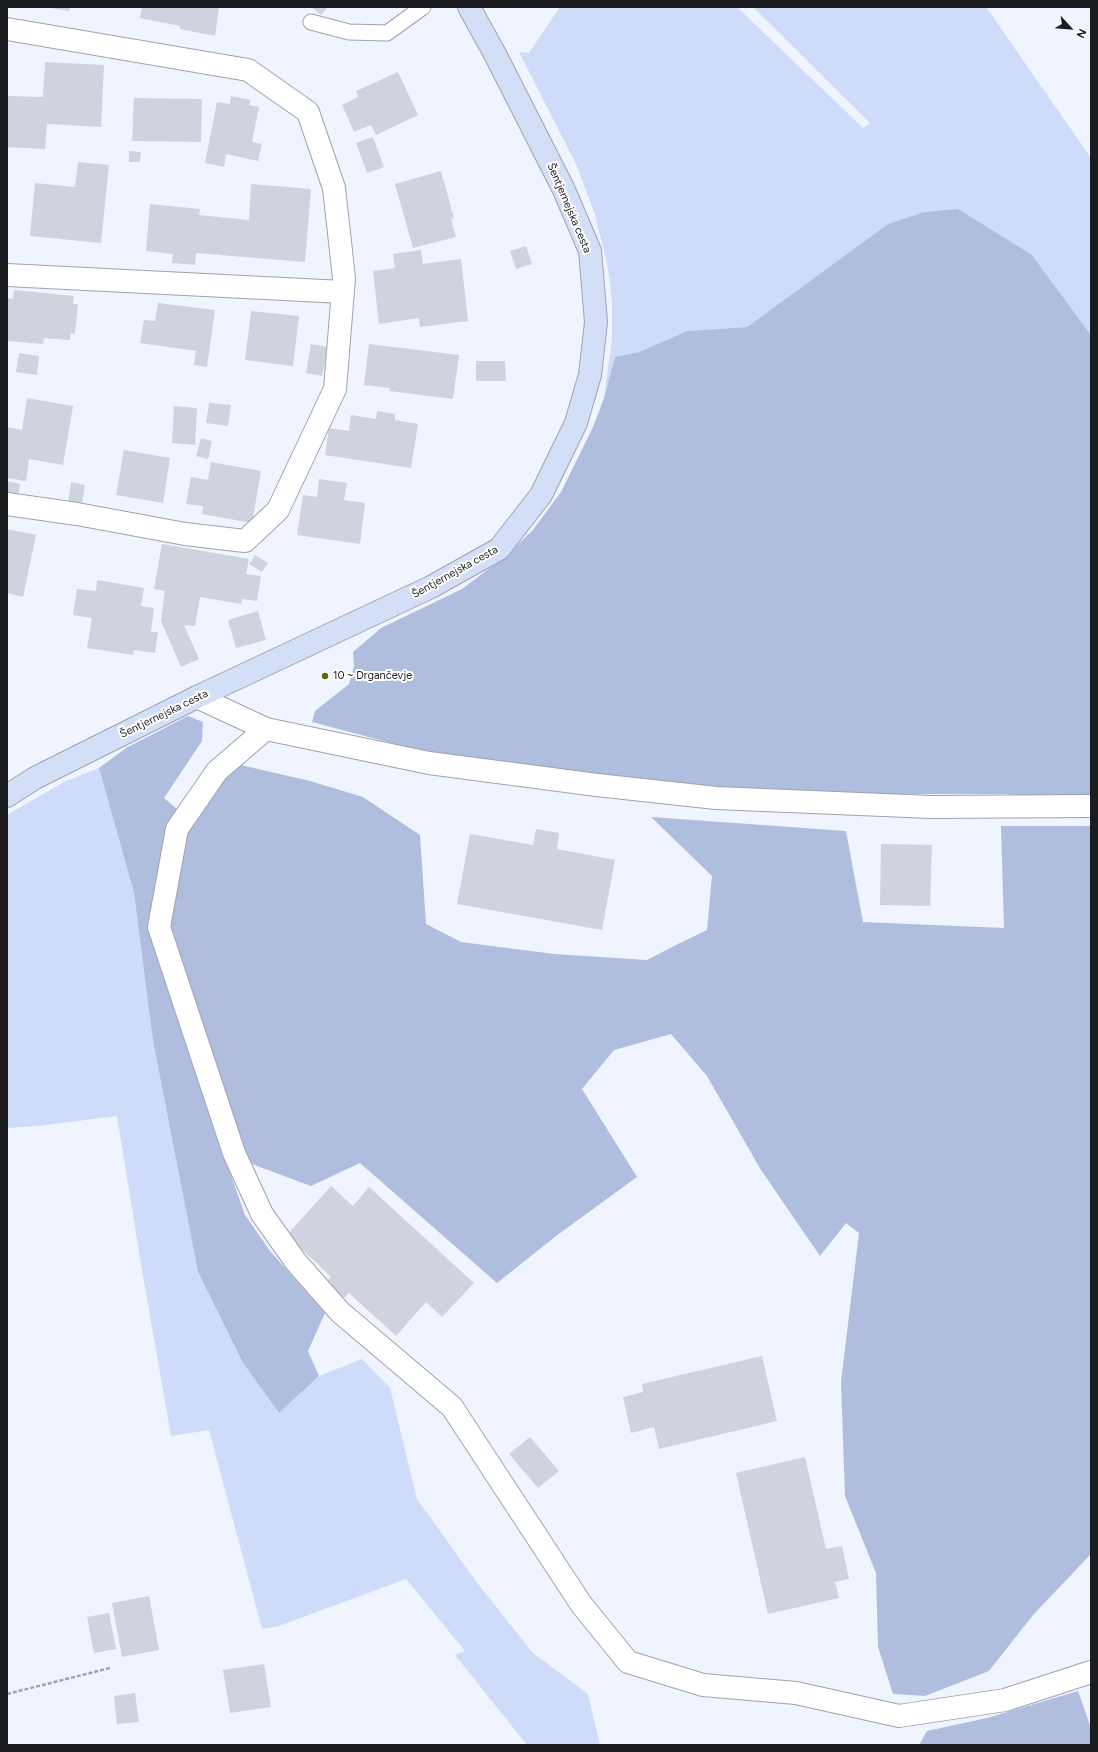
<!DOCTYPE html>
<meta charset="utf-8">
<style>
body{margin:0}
#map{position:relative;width:1098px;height:1752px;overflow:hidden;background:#eff4ff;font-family:Figtree,sans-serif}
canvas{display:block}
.frame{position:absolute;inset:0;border:8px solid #1b1c20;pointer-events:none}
.north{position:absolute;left:1050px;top:8px;width:40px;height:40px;-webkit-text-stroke:3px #fff;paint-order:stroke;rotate:116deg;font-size:11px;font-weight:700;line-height:16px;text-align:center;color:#1b1c20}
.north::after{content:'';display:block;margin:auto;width:14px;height:18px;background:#1b1c20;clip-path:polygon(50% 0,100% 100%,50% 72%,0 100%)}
</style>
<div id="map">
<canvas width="1098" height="1752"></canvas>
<div class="frame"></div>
<div class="north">N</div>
</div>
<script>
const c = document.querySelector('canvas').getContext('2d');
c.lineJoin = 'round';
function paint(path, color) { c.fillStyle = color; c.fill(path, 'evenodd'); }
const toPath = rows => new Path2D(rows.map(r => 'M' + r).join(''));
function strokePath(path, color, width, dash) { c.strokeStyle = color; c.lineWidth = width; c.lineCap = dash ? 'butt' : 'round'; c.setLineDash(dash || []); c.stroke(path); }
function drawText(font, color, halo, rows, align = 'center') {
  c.font = font + ' Figtree,sans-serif'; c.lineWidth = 4; c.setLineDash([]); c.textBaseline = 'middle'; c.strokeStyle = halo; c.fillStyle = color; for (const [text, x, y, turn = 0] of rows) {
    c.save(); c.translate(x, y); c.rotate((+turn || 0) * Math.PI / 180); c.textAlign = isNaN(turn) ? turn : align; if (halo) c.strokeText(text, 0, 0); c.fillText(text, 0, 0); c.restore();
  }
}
const green = toPath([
 [560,7,737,7,863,128,870,123,753,7,986,7,1091,158,1091,335,1032,255,888,224,747,327,687,331,639,352,615,357,604,398,612,339,612,302,608,268,595,215,577,166,519,52,529,53],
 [99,768,134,893,153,1041,198,1272,243,1363,279,1413,319,1376,362,1359,390,1388,417,1499,478,1584,533,1653,588,1694,600,1745,527,1745,455,1655,465,1651,406,1579,279,1626,262,1629,209,1430,171,1436,142,1270,117,1116,38,1126,7,1128,7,815,64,782]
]);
const forest = toPath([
 [958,209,1032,255,1091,335,1091,801,1082,802,1004,794,743,794,489,761,410,748,312,722,315,711,349,684,354,666,353,652,381,628,462,589,503,558,532,531,561,492,593,427,604,398,615,357,639,352,687,331,747,327,888,224,925,212],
 [188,716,203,722,202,741,164,798,188,818,232,763,310,781,363,797,420,835,426,924,461,942,554,954,647,960,676,945,707,930,712,876,651,817,846,831,863,922,1004,928,1001,826,1091,826,1091,1554,1033,1615,989,1671,925,1696,893,1694,878,1647,876,1573,845,1496,841,1382,859,1233,846,1223,820,1256,761,1170,707,1076,671,1034,614,1050,582,1089,637,1177,556,1236,497,1283,360,1163,311,1186,257,1166,222,1150,245,1215,270,1251,325,1313,308,1351,319,1376,279,1413,243,1363,198,1272,153,1041,134,893,99,768,126,748],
 [1078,1691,1091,1728,1091,1745,919,1745,927,1731,987,1718]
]);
const building = toPath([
 [43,7,70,7,69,11],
 [142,7,211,7,219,8,215,36,180,29,180,26,140,18],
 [311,7,328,7,321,15],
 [45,62,104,65,101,127,47,124,45,149,7,147,7,96,43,97],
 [398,72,418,115,376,135,371,125,354,132,342,105,358,97,356,91],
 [231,96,251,100,249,105,259,107,252,142,262,144,258,161,226,154,224,167,205,163,217,102,230,104],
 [134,98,202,99,201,142,132,141],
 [373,137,384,167,367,173,356,143],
 [129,151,141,152,140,162,129,162],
 [78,162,109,165,101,243,30,236,35,183,75,187],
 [441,171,454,218,451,219,456,237,413,248,395,184],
 [251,184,311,189,305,262,196,253,195,265,172,263,173,254,146,251,150,204,200,209,199,215,249,220],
 [526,246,532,264,516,269,510,251],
 [421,250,423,264,461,259,468,321,420,327,419,318,379,324,373,271,395,268,393,254],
 [14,290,74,296,73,304,78,304,75,334,71,333,70,340,44,338,43,344,7,341,7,298,13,299],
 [158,303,215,310,207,367,194,365,196,351,140,343,144,320,155,321],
 [251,311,299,316,293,366,245,360],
 [311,344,328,347,322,376,306,373],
 [369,344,459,355,453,399,389,391,390,388,364,385],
 [19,353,39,356,37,375,16,372],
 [476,361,505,361,506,381,476,381],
 [27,398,73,406,63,465,29,459,26,481,7,478,7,427,22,430],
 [209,403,231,405,228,426,206,423],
 [174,406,197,408,195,445,172,443],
 [377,411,395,414,395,420,418,424,411,468,325,455,329,428,349,431,351,415,376,419],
 [201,438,212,441,208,459,196,456],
 [124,450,170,458,163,503,116,495],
 [211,462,261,471,252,523,202,514,203,506,186,504,191,477,208,480],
 [319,479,347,483,344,500,365,503,360,544,297,535,303,495,317,497],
 [7,481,20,484,18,498,7,496],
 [71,482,85,485,81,507,68,504],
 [7,529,36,535,23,597,7,593],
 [162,544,249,559,246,574,261,576,257,601,242,599,241,604,200,597,195,626,184,625,199,659,181,667,161,621,165,591,154,589],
 [255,555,268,563,262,572,249,564],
 [97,580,144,588,141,606,154,608,151,632,158,632,155,653,134,650,133,655,87,648,92,618,73,615,77,589,96,591],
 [258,611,266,640,236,648,228,620],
 [536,829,559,833,557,849,615,860,602,930,457,904,470,834,533,845],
 [881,844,932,845,930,906,880,905],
 [331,1186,353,1206,369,1187,474,1283,442,1317,426,1302,396,1336,349,1293,340,1302,322,1286,331,1277,287,1235],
 [762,1356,777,1421,659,1449,654,1427,631,1433,623,1397,643,1392,642,1384],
 [530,1437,559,1471,538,1488,509,1454],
 [805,1457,826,1549,842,1546,849,1579,835,1582,839,1598,768,1614,736,1473],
 [149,1596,159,1650,122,1657,112,1603],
 [109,1613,116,1649,94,1653,87,1617],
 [264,1664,271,1707,230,1713,223,1670],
 [135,1693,139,1722,117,1724,114,1696]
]);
const path = toPath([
 [7,1694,110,1668]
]);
const lane = toPath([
 [311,22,349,32,387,33,423,7]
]);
const street = toPath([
 [7,29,248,70,308,112,334,188,344,278,335,389,278,510,245,541,185,534,77,514,7,504],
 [7,275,343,292],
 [197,697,266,729,429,763,597,785,716,798,931,807,1091,806],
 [266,729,217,771,177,829,159,927,234,1153,262,1214,296,1262,340,1312,452,1407,581,1604,628,1662,703,1685,796,1693,899,1716,1005,1700,1091,1672]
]);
const secondary = toPath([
 [7,796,35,778,197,697,431,587,499,549,541,495,576,423,590,375,596,322,590,251,564,190,496,56,469,7]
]);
const markers = [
 [325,676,4,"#60690b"]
];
const streetNames = [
 ["Šentjernejska cesta",569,208,67],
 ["Šentjernejska cesta",455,572,-29],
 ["Šentjernejska cesta",164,714,-26]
];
const poiNames = [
 ["10 ~ Drgančevje",333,676]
];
paint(green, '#cfdcf9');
paint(forest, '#afbede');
paint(building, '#ced3dd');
strokePath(lane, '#9fa3ad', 17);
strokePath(street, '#9fa3ad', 24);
strokePath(secondary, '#9fa3ad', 24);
strokePath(path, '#a0a3ab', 2.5, [4, 2]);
strokePath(lane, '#fff', 15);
strokePath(street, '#fff', 22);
strokePath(secondary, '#d3def7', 22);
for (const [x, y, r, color] of markers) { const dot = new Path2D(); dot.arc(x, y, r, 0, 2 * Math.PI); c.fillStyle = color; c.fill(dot); strokePath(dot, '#fff', 1.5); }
drawText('11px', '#1b1c20', '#fff', streetNames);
drawText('11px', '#1b1c20', '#fff', poiNames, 'left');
</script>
